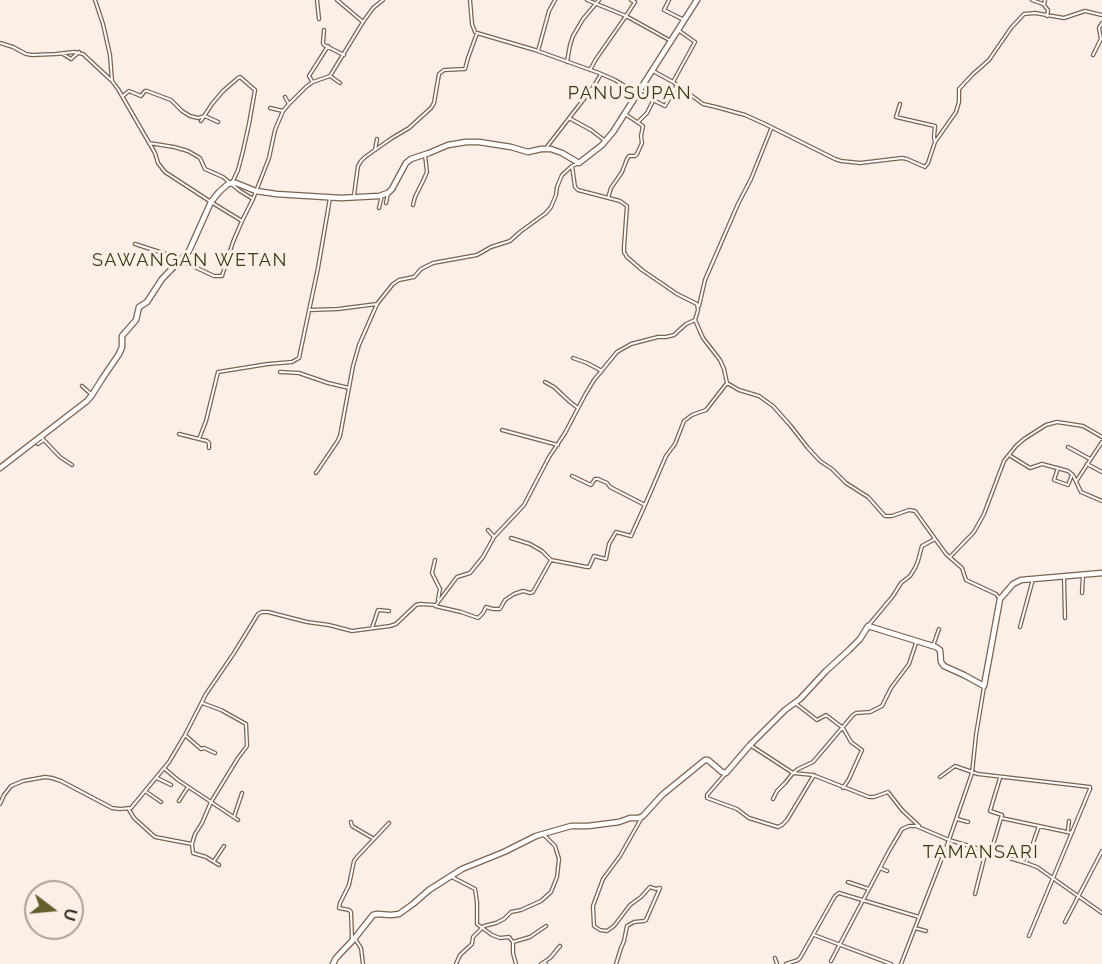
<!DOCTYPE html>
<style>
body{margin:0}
#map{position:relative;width:1102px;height:964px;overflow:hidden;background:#fbefe7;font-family:Raleway,sans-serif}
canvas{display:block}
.north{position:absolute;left:24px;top:880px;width:60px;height:60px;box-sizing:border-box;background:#fbefe7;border:2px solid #aca199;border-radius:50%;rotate:106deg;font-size:16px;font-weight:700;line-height:24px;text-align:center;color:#362b24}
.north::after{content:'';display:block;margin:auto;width:21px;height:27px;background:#635f2c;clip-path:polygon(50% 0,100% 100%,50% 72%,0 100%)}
</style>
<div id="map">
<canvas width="1102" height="964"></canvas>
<div class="north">U</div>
</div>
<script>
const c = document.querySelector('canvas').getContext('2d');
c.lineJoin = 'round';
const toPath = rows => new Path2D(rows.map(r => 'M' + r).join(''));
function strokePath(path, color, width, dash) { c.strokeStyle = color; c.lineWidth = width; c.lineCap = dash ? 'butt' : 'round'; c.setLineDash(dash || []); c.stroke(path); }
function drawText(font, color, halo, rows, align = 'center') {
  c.font = font + ' Raleway,sans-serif'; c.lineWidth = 6; c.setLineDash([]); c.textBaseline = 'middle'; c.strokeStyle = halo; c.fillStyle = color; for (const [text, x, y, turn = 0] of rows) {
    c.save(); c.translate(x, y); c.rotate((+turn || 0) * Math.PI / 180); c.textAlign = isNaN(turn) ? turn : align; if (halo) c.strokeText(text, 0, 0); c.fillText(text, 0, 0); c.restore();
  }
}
const street = toPath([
 [95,0,103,24,110,55,112,81],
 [317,0,319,19],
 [337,0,363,22],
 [470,0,472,24,475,32],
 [587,0,626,16,671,41],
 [669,0,664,10,684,20],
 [1032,0,1043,4],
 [1045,0,1044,5,1048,10,1047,16],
 [324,30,323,43,324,45,344,55],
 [0,43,13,47,26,54,32,55,56,54,74,52,83,54,112,81,118,89,155,153,158,163,165,172,211,202,242,221,253,199,269,158,275,130,283,111,289,104,307,86,313,82,330,76,363,22,373,8,383,0],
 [538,51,549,11,555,0],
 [63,54,71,59,79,52],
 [1093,55,1101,39,1099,28,1102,23],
 [567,62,570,45,573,36,583,19,599,0],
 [590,70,596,59,626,16,635,2,631,0],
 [653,71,673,82,695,42,678,30],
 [330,76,340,83],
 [312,81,309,76,328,46],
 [673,82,703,104,716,107,745,115,765,124,835,159,841,161,860,163,902,158,907,159,925,167,928,163,935,142,956,112,959,102,959,89,973,74,989,60,1011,28,1024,14,1035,13,1064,18,1085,11,1102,15],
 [123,96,129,91,141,96,145,91,147,91,171,100,182,111,190,116,198,118,205,116,218,122],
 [285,97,289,104],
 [653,100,665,106,677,85],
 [900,104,896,117,935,126,934,137,935,142],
 [270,108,283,111],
 [569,118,591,130,604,140],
 [201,121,212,104,223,91,238,78,240,77,255,90,249,124,243,151,238,170,232,183],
 [638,122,647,113,654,99,640,89],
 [149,143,174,147,188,151,200,158,205,169,223,177,240,191,253,199],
 [546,148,594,86,601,74],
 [375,150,377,139],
 [354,195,358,166,361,161,365,157,392,138,409,128,431,108,434,103,439,74,444,70,465,69,468,58,477,33,535,50,599,73,615,80,636,93],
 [608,198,611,188,622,172,627,159,629,156,635,156,637,154,642,143,641,136,643,126,625,114],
 [386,203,388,193],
 [413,205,415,197,423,181,427,172,425,155],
 [379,208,382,195],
 [135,244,166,254,179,262],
 [182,261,214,276,222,276,233,242,242,221],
 [699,306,705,280,738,204,751,179,771,129],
 [310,310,338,309,377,304],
 [695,320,703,338,720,360,724,369,727,383,739,390,759,396,773,406,790,425,808,448,820,461,832,469,846,483,868,497,885,516,892,516,909,510,915,511,946,554,962,568,966,580,996,594,1000,599],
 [573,358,587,363,602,371],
 [280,372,299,373,328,383,349,388],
 [545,382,554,387,570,402,578,408],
 [82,386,91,394],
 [502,430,558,445],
 [179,434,207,441,209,443,209,448],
 [41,437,60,457,72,465],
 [199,439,206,421,218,372,268,364,292,362,299,358,318,268,330,198],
 [38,444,44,440],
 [1068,447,1090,459],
 [1009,455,1030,468,1042,464,1068,471,1073,475,1081,492,1102,501],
 [1087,464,1102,472],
 [1058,468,1054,480,1068,485,1072,475],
 [316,473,337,442,340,436,353,366,359,345,377,304,393,284,399,280,414,277,421,269,433,263,477,255,491,247,510,241,520,232,546,213,551,207,556,195,557,187,562,175,572,166,579,163],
 [572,476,591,485,595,479,598,479,607,483,610,487,645,505,666,456,675,444,684,421,692,415,706,410,727,383],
 [1077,480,1102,442],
 [488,530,494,537],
 [950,557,974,532,984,514,1004,461,1016,446,1024,439,1046,425,1057,422,1083,426,1102,437],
 [435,560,432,573,440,589,438,600],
 [551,560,587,567,589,567,594,556,606,559,609,544,616,532,631,536,645,505],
 [1064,576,1065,618],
 [1082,593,1083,575],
 [435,606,461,612,478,618,483,613,486,607,493,609,500,609,505,600,514,594,523,591,530,593,533,592,551,560,542,551,530,544,511,538],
 [868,626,893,596,901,583,910,576,915,568,918,561,922,546,935,539],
 [1020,627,1033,579],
 [372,628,378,610,389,611],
 [933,646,939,629],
 [795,703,817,720,826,715,843,728,851,742,862,750,849,779,843,788],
 [186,736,201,749,204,748,215,753],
 [750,745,793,773,813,775,869,797,874,797,888,792,902,810,919,826],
 [165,769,178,780,238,820],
 [726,773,707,795,707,798,737,809,749,818,778,827,782,825,787,820,814,775],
 [940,777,955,766,978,774,1090,787,1090,789,1029,936],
 [157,778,171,785],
 [1000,778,990,811,1002,815,1001,818],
 [145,791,161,802],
 [773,799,777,791,785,783,793,773,798,769,813,762,853,715,856,713,870,712,882,706,891,688,909,664,916,643],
 [179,801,188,787],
 [0,804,4,795,11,786,23,781,45,777,52,778,61,781,112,808,120,809,131,808,169,762,185,735,206,694,234,653,258,614,262,612,268,612,307,622,329,625,352,631,390,626,396,624,416,605,420,604,436,605,457,577,470,573,483,557,494,537,524,505,549,457,565,433,585,395,594,380,617,352,631,344,658,337,666,337,674,335,686,324,695,320,698,310,697,304,677,294,642,270,627,257,624,252,624,247,627,206,620,201,578,190,575,187,572,166],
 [128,808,134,818,155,837,192,844,195,834,202,823,211,802,238,758,247,746,246,724,221,710,202,703],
 [234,817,242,793],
 [957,819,968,822],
 [351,822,352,826,374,839],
 [1068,830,1069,821],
 [192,844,193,853,206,857,219,865],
 [991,852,1001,818,1072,833],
 [214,861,224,846],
 [1026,863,1039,826],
 [880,868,887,871],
 [450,876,475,889,477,902,477,924,492,935,500,938,509,937,513,942,530,937,546,926],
 [848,882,869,889],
 [975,894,986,851],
 [1065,922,1102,851],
 [915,928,926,931],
 [814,935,891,964],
 [352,939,351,912,349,910,339,908,340,903,349,885,354,861,357,857,389,823],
 [355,939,361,948,363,964],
 [513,942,513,953,516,964],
 [775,958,777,964],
 [831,961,889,851,902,829,909,826,916,826,949,840,1026,863,1037,867,1102,913],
 [544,962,550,958,560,946],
 [456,964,460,955,472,944,473,937,484,926,496,923,504,919,511,912,521,910,541,901,551,892,557,877,559,859,555,846,544,835],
 [541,964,544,962,546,964],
 [616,964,621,948,624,941,627,926,634,922,644,921,646,920,660,888,656,889,650,887,641,897,630,905,614,926,607,931,600,930,594,926,593,906,603,879,620,856,641,819],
 [786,964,798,960,800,958,835,896,839,893,919,917],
 [901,964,949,840,972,773,976,735,984,687]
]);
const secondary = toPath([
 [0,468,87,401,92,395,102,379,119,354,122,347,122,336,136,320,139,307,147,302,162,279,189,251,211,202,219,192,228,184,232,183,236,183,256,191,276,194,341,198,379,196,388,193,392,189,406,163,411,159,429,153,448,145,466,142,479,142,511,147,528,152,541,149,551,149,562,153,579,163,602,145,613,132,697,0],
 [333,964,336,958,354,939,373,915,377,914,391,915,399,914,413,904,429,890,462,869,504,852,536,836,571,826,588,826,619,822,630,818,639,818,643,816,662,795,705,760,708,760,722,772,726,773,750,745,785,710,800,699,826,671,849,650,860,639,868,626,936,647,940,650,941,662,944,666,964,675,984,686,1000,599,1013,584,1021,580,1102,573]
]);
const quarterNames = [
 ["PANUSUPAN",630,94],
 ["SAWANGAN WETAN",190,261],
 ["TAMANSARI",981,853]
];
strokePath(street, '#7b6251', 4.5);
strokePath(secondary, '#7b6251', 7);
strokePath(street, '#fff', 2);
strokePath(secondary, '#fff', 4.5);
c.letterSpacing = '1.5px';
drawText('18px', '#3b390f', '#fbefe7', quarterNames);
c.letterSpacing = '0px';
</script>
